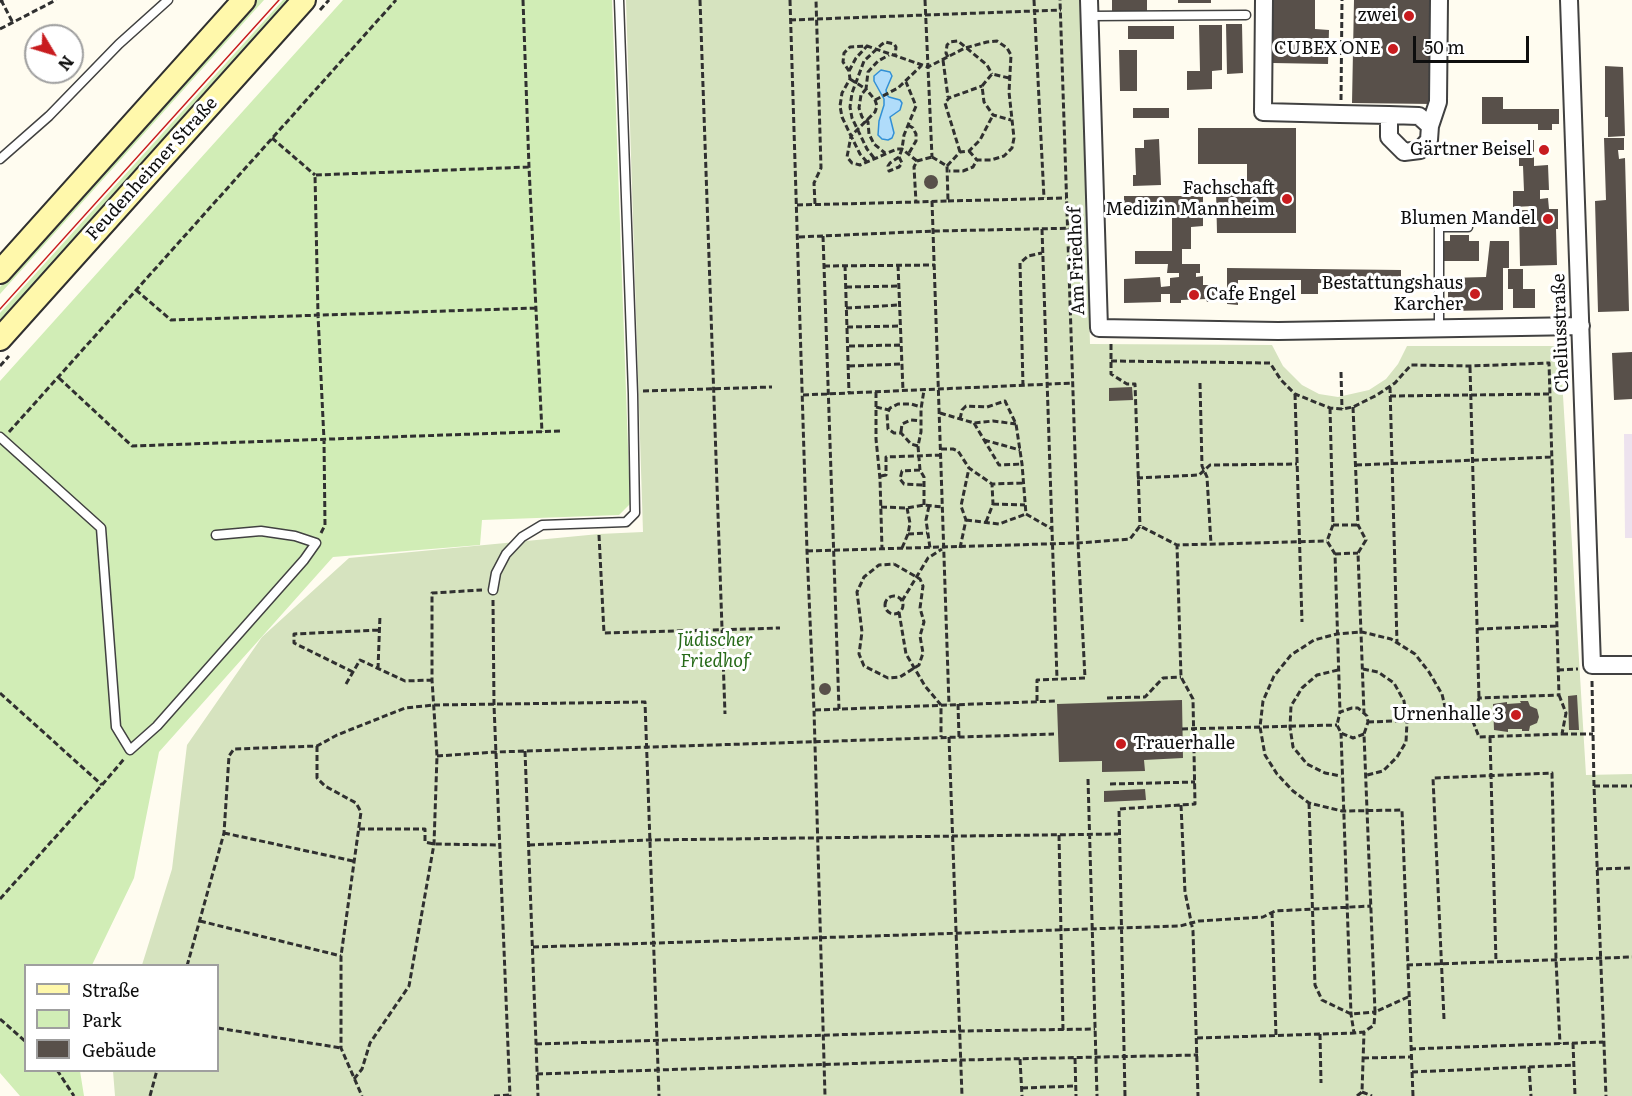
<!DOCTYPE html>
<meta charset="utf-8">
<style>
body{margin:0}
#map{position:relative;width:1632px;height:1096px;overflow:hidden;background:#fffcf0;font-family:Literata,serif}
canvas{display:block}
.legend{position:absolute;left:24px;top:964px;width:195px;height:108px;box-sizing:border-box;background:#fff;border:2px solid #9f9f9f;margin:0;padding:8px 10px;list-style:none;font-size:18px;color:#0e0e0e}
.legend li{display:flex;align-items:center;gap:12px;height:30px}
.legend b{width:30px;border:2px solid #9f9f9f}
.north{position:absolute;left:24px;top:24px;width:60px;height:60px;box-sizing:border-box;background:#fff;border:2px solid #9f9f9f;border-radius:50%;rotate:128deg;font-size:16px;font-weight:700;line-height:24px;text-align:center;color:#0e0e0e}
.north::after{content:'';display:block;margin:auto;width:21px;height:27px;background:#c81c1f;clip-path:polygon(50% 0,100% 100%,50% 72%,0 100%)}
.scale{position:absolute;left:1413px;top:36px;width:116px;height:27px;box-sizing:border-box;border:3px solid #0e0e0e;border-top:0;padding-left:8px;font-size:18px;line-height:21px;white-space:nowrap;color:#0e0e0e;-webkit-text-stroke:4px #fff;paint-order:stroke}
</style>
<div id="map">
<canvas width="1632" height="1096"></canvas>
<ul class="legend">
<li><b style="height:8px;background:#fff8ab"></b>Straße</li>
<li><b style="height:16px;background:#d1edb6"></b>Park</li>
<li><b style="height:16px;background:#58504a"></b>Gebäude</li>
</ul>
<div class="north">N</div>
<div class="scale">50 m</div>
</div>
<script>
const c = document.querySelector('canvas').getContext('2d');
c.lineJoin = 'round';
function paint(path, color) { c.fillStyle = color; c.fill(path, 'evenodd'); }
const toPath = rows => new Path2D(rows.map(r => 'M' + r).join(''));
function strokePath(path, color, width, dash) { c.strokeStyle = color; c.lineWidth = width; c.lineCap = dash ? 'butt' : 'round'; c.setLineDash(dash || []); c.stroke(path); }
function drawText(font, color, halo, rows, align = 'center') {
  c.font = font + ' Literata,serif'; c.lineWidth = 6; c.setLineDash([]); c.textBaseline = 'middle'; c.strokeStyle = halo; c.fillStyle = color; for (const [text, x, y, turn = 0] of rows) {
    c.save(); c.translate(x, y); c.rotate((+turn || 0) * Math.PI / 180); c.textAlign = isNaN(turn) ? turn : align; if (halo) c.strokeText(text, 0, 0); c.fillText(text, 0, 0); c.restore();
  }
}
const industrial = toPath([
 [1624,434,1632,434,1632,538,1625,538]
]);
const green = toPath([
 [257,0,264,0,0,294,0,287],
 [283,0,291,0,0,324,0,313],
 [343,0,612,0,630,504,619,515,482,520,480,545,333,557,159,752,134,878,92,965,26,966,26,1070,80,1071,84,1096,20,1096,0,1073,0,381]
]);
const cemetery = toPath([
 [626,0,1080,0,1090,344,1272,345,1283,366,1302,385,1319,394,1338,397,1369,390,1386,379,1398,364,1407,346,1560,346,1586,775,1632,774,1632,1096,115,1096,113,1071,218,1070,218,966,142,965,172,869,187,745,262,637,349,558,599,534,643,532]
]);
const water = toPath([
 [881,70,890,72,892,76,886,90,887,95,889,97,900,100,902,103,900,110,890,117,894,133,892,138,888,140,882,139,878,135,879,121,884,105,884,99,874,81,874,76,881,70]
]);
const building = toPath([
 [1112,0,1147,0,1147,13,1112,13],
 [1178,0,1211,0,1211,3,1178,3],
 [1273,0,1315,0,1315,29,1329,30,1328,64,1273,63],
 [1354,0,1434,0,1432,104,1352,103],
 [1226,24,1242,24,1243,73,1227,74],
 [1199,25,1222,25,1222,70,1212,71,1212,89,1187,90,1187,71,1200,71],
 [1128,26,1174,26,1174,39,1128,39],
 [1119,50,1137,50,1137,91,1120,91],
 [1605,66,1623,67,1625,136,1608,137,1608,117,1605,117],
 [1482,97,1503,97,1503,109,1559,109,1559,124,1552,124,1552,130,1538,130,1538,124,1482,124],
 [1133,108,1169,108,1169,118,1133,118],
 [1198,128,1296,128,1296,233,1217,233,1216,190,1247,190,1247,164,1198,164],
 [1604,138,1624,138,1624,150,1618,150,1619,159,1625,158,1629,311,1598,312,1595,201,1606,200],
 [1159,139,1161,185,1133,186,1133,175,1136,175,1135,148,1144,148,1144,140],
 [1526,140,1534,140,1534,166,1548,165,1549,190,1540,190,1540,199,1548,198,1549,209,1558,209,1558,229,1556,229,1557,265,1520,266,1519,210,1534,210,1534,206,1513,207,1513,191,1524,191,1523,166,1519,166,1519,158,1527,158],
 '924 182a7 7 0 1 1 14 0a7 7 0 1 1-14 0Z',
 [1124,196,1203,196,1203,226,1191,227,1191,249,1182,249,1182,264,1200,264,1200,273,1196,273,1196,277,1203,276,1203,285,1214,285,1217,301,1207,302,1206,299,1181,300,1181,303,1170,303,1170,294,1161,294,1161,302,1124,303,1124,279,1160,277,1161,287,1170,286,1170,278,1179,277,1179,273,1167,273,1168,264,1135,264,1135,251,1172,251,1172,211,1124,211],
 [1450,235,1469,235,1469,241,1479,241,1479,261,1442,261,1442,241,1450,241],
 [1490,241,1509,241,1509,268,1503,268,1503,310,1448,311,1448,278,1486,277],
 [1227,268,1401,270,1401,283,1318,283,1318,294,1301,294,1301,280,1238,280,1238,305,1227,304],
 [1508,269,1523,269,1523,289,1535,289,1535,308,1513,308,1513,289,1508,289],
 [1632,352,1632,399,1614,400,1612,353],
 [1132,387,1133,400,1109,401,1109,388],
 '819 689a6 6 0 1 1 12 0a6 6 0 1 1-12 0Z',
 [1577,695,1579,730,1569,730,1568,696],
 [1182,700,1183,758,1144,760,1145,771,1102,772,1102,761,1059,762,1057,704],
 [1520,701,1528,701,1530,706,1537,709,1539,717,1537,723,1530,726,1529,731,1522,731,1522,729,1508,729,1508,732,1494,730,1493,704,1507,702,1507,704,1521,703],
 [1145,789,1146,800,1104,802,1104,791]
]);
const path = toPath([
 [523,0,529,167,542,432],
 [700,0,725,714],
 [790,0,807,551,814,710,825,1096],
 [925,0,932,157],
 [1034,0,1044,198],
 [0,2,3,0],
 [320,10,329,0],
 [790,20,1061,10],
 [0,29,56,0],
 [948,57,946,53,947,45,950,42,958,41,987,65,992,74],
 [943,60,948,97],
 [849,71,856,58,867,46],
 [1009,78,992,74,982,86,984,102,993,115,1011,120],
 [850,79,866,89,861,95,859,108,862,117,868,122,869,134,874,144,885,153],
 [875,100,898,88,921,66],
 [1341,100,1342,0],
 [908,125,913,128,916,134,916,141,909,153],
 [272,138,315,175],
 [969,151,977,160],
 [960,152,945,103,949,98,982,86],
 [899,157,902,163,899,167,889,171,888,166,890,163,899,157,902,149,904,135,916,106,906,82],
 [932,157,947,166,948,201,916,202,914,167,917,161,932,157],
 [874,158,867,149,852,118,850,107,852,93,864,61,881,45,885,42,894,44,896,47,895,57],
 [917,161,902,149,897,149,860,165,852,163,847,157,851,136,842,117,840,106,842,93,850,79,849,71,843,62,844,53,850,47,867,46,928,67,965,48,987,42,997,41,1007,48,1011,55,1009,92,1014,138,1012,148,1004,156,991,160,977,160,973,167,963,171,949,171],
 [867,162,860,154,851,136,875,112,877,106,875,100,866,89,868,72,878,61,889,55],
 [947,166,960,152,969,151,980,140,993,115],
 [932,201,949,705],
 [948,201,1066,198],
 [815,204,814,183,821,168,816,0],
 [797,205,916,202],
 [1042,229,1057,679],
 [823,236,839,709],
 [799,237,934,231,1081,228],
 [845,265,849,393],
 [898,265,903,391],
 [824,266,935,265],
 [846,287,899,286],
 [136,290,171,320,536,308],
 [846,308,899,305],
 [847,327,900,326],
 [1111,344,1111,374,1127,384,1135,384,1140,526],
 [849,346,901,345],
 [1111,361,1270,363,1281,380,1295,394,1330,408,1342,409,1353,407,1377,395,1395,383,1411,365,1470,366,1549,363,1559,695],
 [0,366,9,356],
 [849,366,902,364],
 [1470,367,1479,698],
 [1341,372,1342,409],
 [59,378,132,446,560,431],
 [1200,383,1202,466,1207,477,1211,544],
 [1023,386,1020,263,1028,256,1042,253],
 [1390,387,1397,643],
 [643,391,772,387],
 [876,392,876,439,880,479,882,549],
 [1295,394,1302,622],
 [803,395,1074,383],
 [1390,396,1550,394],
 [876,407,889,410],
 [1353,407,1358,525,1366,540,1358,553,1364,713],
 [1330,408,1333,525,1327,541,1335,554,1340,712],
 [940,413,974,423,993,421,1016,424],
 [960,419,962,410,966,406,987,407,1005,401,1016,424,1022,464,1026,514],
 [974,423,999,465,1022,464],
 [9,432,396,0],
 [901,432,902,424,911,420,921,421],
 [984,440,1020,450],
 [918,446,911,444,901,433,894,433,888,429,887,414,890,408,898,404,911,404,921,407],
 [941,449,953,449,958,451,969,468,992,484,1024,483],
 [1356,465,1552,457],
 [920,470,902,471,900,479,904,484,923,485],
 [881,476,886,475,886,457,941,455],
 [1137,478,1199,475,1210,465,1297,464],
 [993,504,1025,505],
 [924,505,924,477,920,470,918,446,921,432,921,409,924,390],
 [929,506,926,520,930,548],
 [881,507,907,508,924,505,942,507],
 [1026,514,1052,529],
 [966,520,999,524,1026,514],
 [986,522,993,504,992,484],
 [1333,525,1358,525],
 [321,533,325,525,324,440,318,315,315,175,529,167],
 [908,534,927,533],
 [599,535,604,633,780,628],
 [902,548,908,534,910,523,907,508],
 [960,548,966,520,961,506,969,468],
 [807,551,1078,543,1130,539,1140,526,1177,545,1327,541],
 [1335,554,1358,553],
 [894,564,920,579,923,586,920,608,924,622,920,636,923,653,919,665,900,677,888,678,864,666,859,654,862,632,857,592,864,577,879,565,894,564],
 '885 605a9 9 0 1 1 18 0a9 9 0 1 1-18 0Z',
 [493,600,494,705,510,1096],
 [902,601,928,558,942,549],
 [899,612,906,654,925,686,941,705,941,737],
 [1478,629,1557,626],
 [378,669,380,615],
 [1363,669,1378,672,1394,683,1404,701,1407,722,1406,742,1397,757,1383,771,1367,775],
 [1338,670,1317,675,1302,688,1291,706,1290,727,1293,747,1307,764,1325,773,1341,776],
 [1558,670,1578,669],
 [353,672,294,643,294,634,379,630],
 [1592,681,1594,786,1606,1096],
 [346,684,360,660,405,681,432,680],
 [0,693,102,785],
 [1559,695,1566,713,1562,734,1479,737,1472,719,1479,698,1559,695],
 [1107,698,1145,697,1163,678,1181,677],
 [1037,701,1037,680,1085,678,1078,543,1060,0],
 [958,704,959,737],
 [815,710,1056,701],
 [1368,722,1493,717],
 [1182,729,1337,725],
 [1364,734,1353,738,1341,733,1337,725,1340,712,1352,708,1358,708,1367,716,1368,722,1364,734,1375,1012,1408,997],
 [1562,734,1593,734],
 [949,737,962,1096],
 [1490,737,1496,962],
 [317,746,317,778,325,786,356,803,361,812,341,956,341,1048,362,1096],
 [525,751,538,1096],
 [437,756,496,752,1054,734],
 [1088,779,1097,1096],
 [1110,784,1195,782],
 [1594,786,1632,786],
 [1309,803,1315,985,1322,1000,1351,1014,1375,1012,1374,1025,1364,1032,1354,1033,1351,1014,1341,733],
 [1181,805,1185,892,1193,931,1198,1096],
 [359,829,425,829,425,842,434,844,499,845],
 [224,833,353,861],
 [1059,835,1063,1030],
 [529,845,648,840,1118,834],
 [1597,869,1632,868],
 [0,899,102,785,124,759],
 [1272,912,1276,1035],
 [200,921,341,956],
 [533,947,1180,926,1199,921,1263,917,1275,911,1371,906],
 [1407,965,1632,957],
 [187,966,224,833,229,756,234,749,317,746,337,735,405,708,434,705,645,702,659,1096],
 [0,1019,26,1042],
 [1444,1019,1433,778,1552,773,1556,959,1560,1044],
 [218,1028,341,1048],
 [1320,1034,1321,1083],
 [1197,1038,1354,1033],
 [1573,1043,1575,1096],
 [536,1044,960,1031,1095,1029],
 [1410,1049,1603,1042],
 [1075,1058,1076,1096],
 [1363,1058,1411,1057],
 [1020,1059,1022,1096],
 [1529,1067,1531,1096],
 [57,1070,74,1096],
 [1412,1072,1574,1065],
 [537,1074,960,1060,1198,1055],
 [354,1079,362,1069,370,1043,409,986,434,844,437,756,432,680,432,593,482,590],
 [1022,1088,1075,1086],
 [1362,1092,1372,1096],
 [150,1096,157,1070],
 [494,1096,510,1095],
 [1125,1096,1119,809,1195,804,1193,699,1181,677,1177,545],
 [1357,1096,1362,1092,1364,1032],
 [1413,1096,1402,810,1342,811,1309,803,1293,791,1277,774,1265,755,1260,727,1263,701,1274,676,1291,655,1314,640,1337,634,1362,632,1391,639,1415,654,1429,672,1442,694,1448,720]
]);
const lane = toPath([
 [1089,16,1246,15],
 [0,159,49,116,119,44,168,0],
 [1439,328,1439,227,1468,227],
 [0,437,101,528,116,727,130,750,157,726,304,560,316,543,295,536,261,531,216,535],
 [493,590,496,573,506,554,522,537,542,525,626,522,635,513,633,394,619,0]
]);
const street = toPath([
 [1089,0,1099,328,1278,331,1581,326],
 [1264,0,1263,112,1340,114,1389,115,1419,116,1430,126,1429,140,1420,150,1404,152,1389,137,1389,115],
 [1569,0,1592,665,1632,665],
 [1430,126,1438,102,1439,0]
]);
const secondary = toPath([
 [0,272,244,0],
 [0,339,304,0]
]);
const tram = toPath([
 [0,309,279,0]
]);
const pathBridge = toPath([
 [1,0,13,23]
]);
const markers = [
 [1409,16,6,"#c81c1f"],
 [1393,49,6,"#c81c1f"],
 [1544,150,6,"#c81c1f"],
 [1287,199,6,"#c81c1f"],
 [1548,219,6,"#c81c1f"],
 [1475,294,6,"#c81c1f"],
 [1194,295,6,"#c81c1f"],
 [1516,715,6,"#c81c1f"],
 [1121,744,6,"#c81c1f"]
];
const poiNames = [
 ["zwei",1397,16],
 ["CUBEX ONE",1381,49],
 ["Gärtner Beisel",1532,150],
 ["Fachschaft",1275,189],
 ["Medizin Mannheim",1275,210],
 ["Blumen Mandel",1536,219],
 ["Bestattungshaus",1463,284],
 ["Karcher",1463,305],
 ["Cafe Engel",1206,295,"left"],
 ["Urnenhalle 3",1504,715],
 ["Trauerhalle",1133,744,"left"]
];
const streetNames = [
 ["Feudenheimer Straße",152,169,-48],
 ["Am Friedhof",1077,261,-92],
 ["Cheliusstraße",1561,333,-92]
];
const parkNames = [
 ["Jüdischer",715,641],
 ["Friedhof",715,662]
];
paint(industrial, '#ede2ee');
paint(green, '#d1edb6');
paint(cemetery, '#d6e3bf');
paint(water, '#b0dcfa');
strokePath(water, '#3290d6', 1.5);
paint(building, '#58504a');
strokePath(lane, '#414141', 11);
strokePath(street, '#414141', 20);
strokePath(secondary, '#303030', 26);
strokePath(path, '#303030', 3, [6, 3]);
strokePath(lane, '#fff', 8);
strokePath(street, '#fff', 16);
strokePath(secondary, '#fff8ab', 22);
strokePath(tram, '#c81c1f', 1.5);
strokePath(pathBridge, '#303030', 3, [6, 3]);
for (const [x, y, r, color] of markers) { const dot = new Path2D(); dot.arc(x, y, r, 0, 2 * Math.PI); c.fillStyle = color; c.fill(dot); strokePath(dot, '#fff', 2); }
drawText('18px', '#0e0e0e', '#fff', poiNames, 'right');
drawText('18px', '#0e0e0e', '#fff', streetNames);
drawText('italic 18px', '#286b1a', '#fff', parkNames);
</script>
